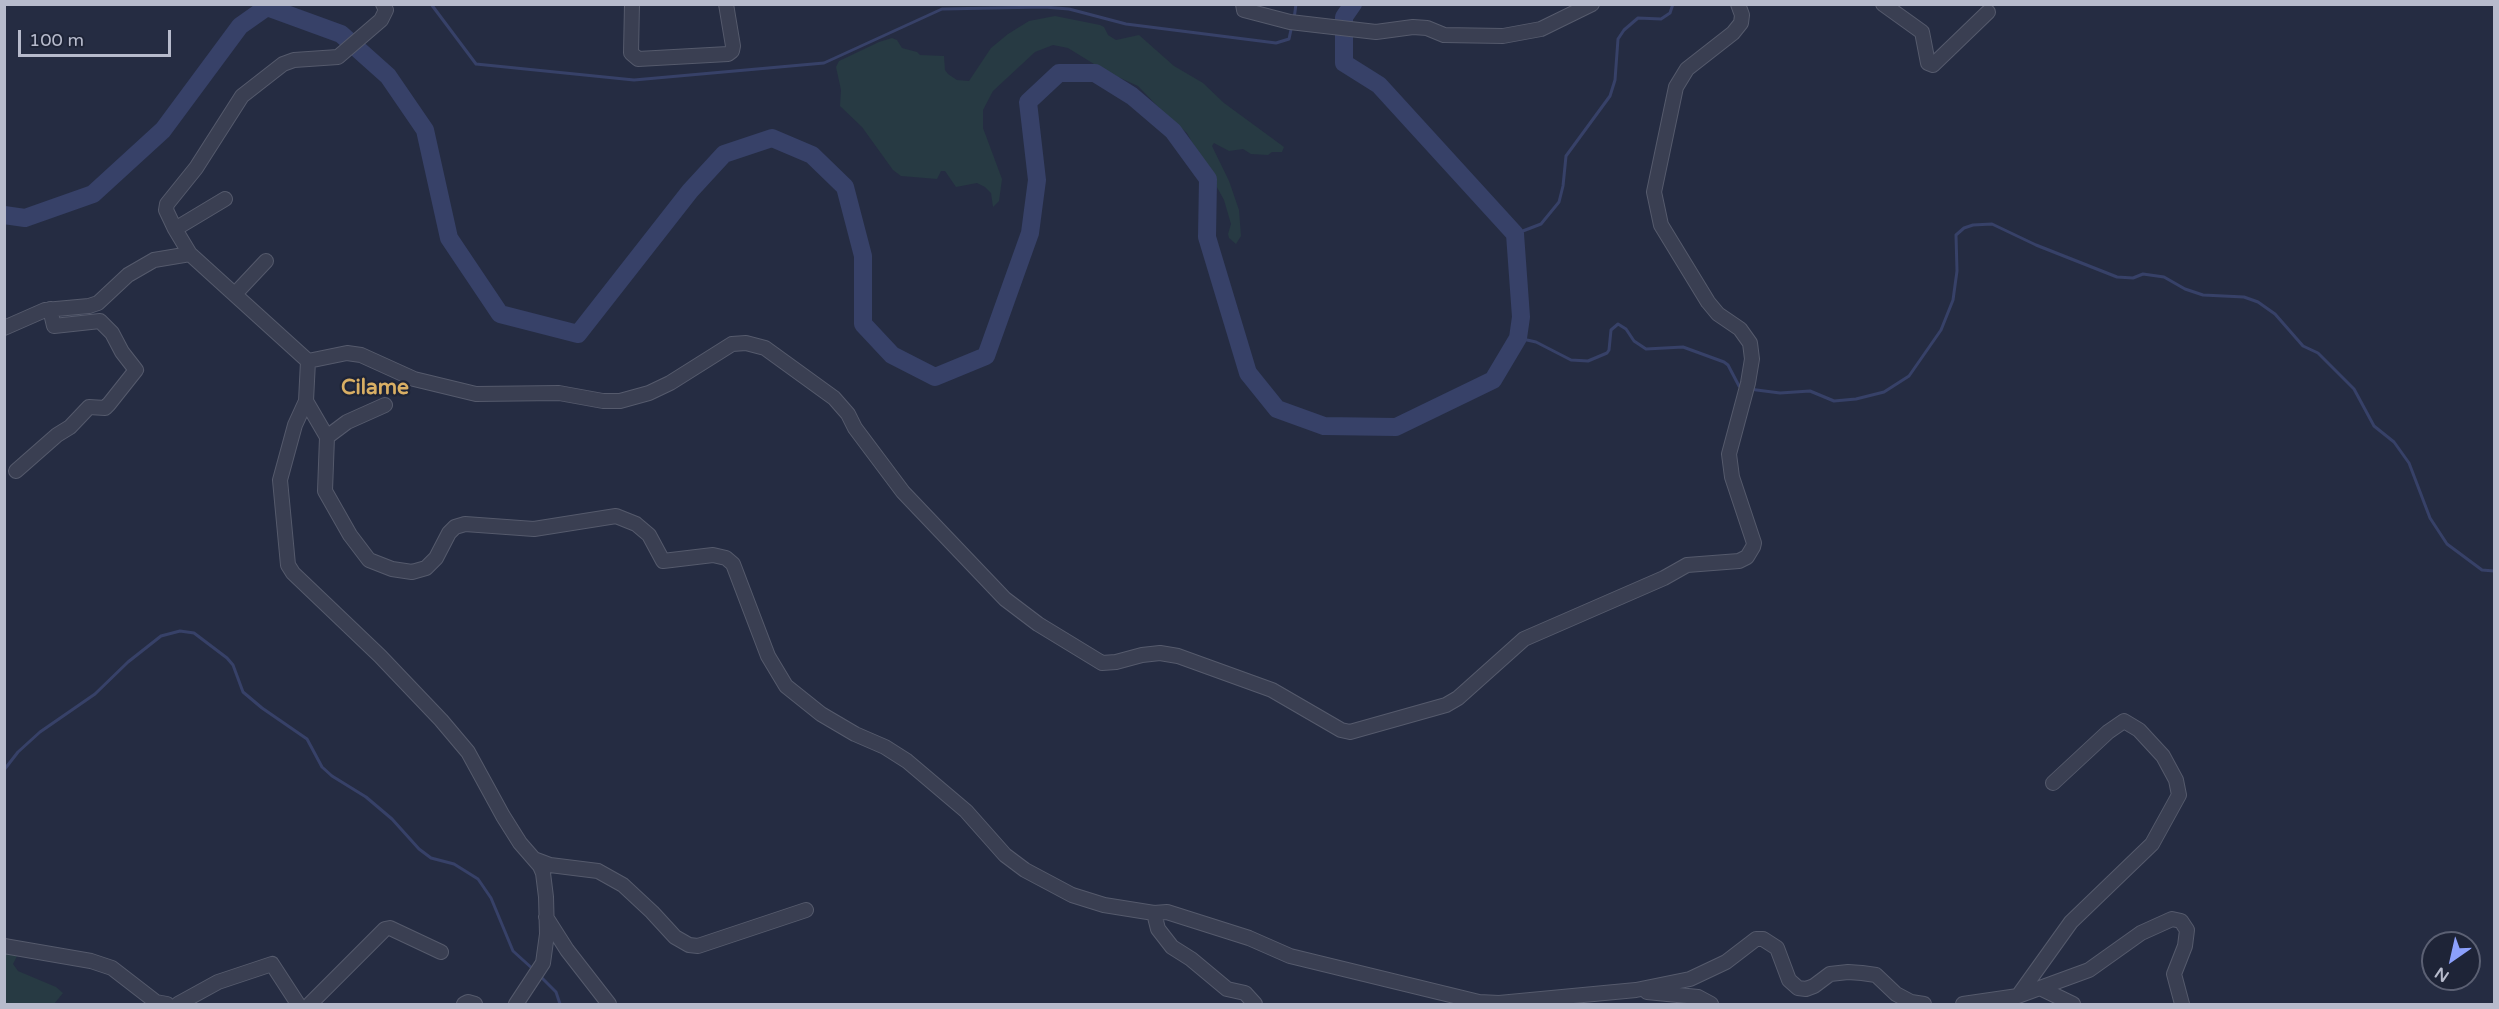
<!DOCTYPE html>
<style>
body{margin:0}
#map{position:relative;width:2499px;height:1009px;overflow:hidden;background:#252c42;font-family:"Varela Round",sans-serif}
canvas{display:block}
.frame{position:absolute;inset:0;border:6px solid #b7bbcc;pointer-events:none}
.north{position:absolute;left:2421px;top:931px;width:60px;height:60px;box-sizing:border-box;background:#1e2437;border:2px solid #5b6073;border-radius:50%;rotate:214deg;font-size:16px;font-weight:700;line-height:24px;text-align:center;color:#b7bbcc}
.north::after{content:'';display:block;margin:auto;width:21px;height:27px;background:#8ca0fb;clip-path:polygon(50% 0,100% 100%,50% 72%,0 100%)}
.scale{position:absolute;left:18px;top:30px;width:153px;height:27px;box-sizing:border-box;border:3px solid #b7bbcc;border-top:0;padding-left:8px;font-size:18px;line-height:21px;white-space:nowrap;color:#b7bbcc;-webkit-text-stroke:4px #1e2437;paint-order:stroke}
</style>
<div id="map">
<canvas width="2499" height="1009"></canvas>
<div class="frame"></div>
<div class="north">N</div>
<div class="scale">100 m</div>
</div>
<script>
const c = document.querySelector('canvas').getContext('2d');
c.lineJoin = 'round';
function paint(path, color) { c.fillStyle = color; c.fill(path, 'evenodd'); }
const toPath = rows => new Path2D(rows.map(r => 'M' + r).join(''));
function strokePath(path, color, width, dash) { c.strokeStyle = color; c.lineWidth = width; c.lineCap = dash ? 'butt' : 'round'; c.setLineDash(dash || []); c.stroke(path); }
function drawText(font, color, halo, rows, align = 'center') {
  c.font = font + ' "Varela Round",sans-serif'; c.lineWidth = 4.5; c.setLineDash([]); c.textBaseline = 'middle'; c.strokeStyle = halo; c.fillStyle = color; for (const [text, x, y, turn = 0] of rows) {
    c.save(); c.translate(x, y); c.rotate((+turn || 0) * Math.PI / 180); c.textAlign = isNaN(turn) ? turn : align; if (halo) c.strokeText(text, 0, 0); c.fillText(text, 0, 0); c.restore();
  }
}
const green = toPath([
 [1055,16,1100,25,1104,27,1108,35,1116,40,1139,35,1174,66,1203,83,1224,103,1284,147,1282,152,1272,152,1268,155,1251,154,1243,149,1229,151,1214,143,1212,146,1229,181,1239,210,1241,236,1236,244,1229,238,1228,234,1231,224,1224,200,1187,133,1167,116,1138,86,1107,72,1068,48,1053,45,1035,52,993,91,983,110,983,128,1002,179,999,201,993,207,991,193,985,187,977,183,956,187,945,171,941,171,937,179,901,176,893,170,862,127,840,106,841,90,836,67,839,61,879,42,892,38,897,40,902,48,917,52,920,55,944,56,945,70,948,74,957,80,969,81,991,48,1008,34,1029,21],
 [4,949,18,954,13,964,18,971,56,987,63,993,54,1004,5,1004]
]);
const stream = toPath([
 [431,4,476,64,634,80,824,63,942,9,1044,7,1069,9,1126,24,1276,43,1289,39,1292,25],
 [1294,19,1296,4],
 [1515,234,1541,224,1559,202,1563,186,1566,156,1610,96,1615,80,1618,39,1624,30,1638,18,1661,19,1670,13,1673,4],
 [1518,338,1536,342,1571,360,1588,361,1607,353,1609,350,1611,330,1618,324,1626,329,1634,341,1646,349,1683,347,1724,362,1728,365,1739,386,1743,387],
 [1749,389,1780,393,1810,391,1834,401,1856,399,1884,392,1909,376,1941,330,1953,300,1957,271,1956,235,1964,228,1973,225,1992,224,2036,245,2117,277,2133,278,2143,274,2164,277,2185,289,2203,295,2244,297,2258,302,2275,314,2303,346,2318,353,2354,389,2374,426,2394,442,2409,463,2430,518,2447,544,2482,570,2494,571],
 [4,770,18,752,40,732,95,694,128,662,161,636,180,631,194,633,227,658,233,665,243,692,262,708,307,739,322,767,332,776,366,797,392,819,419,849,431,858,454,864,478,879,491,898,513,951,534,970],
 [539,975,556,992,560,1004]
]);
const river = toPath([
 [4,215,25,218,93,194,163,130,240,26,267,7,341,34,388,76,425,130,449,238,500,314,578,334,690,191,724,154,772,138,812,155,845,187,863,256,863,324,892,355,935,377,986,356,1030,233,1037,180,1028,102,1059,73,1095,73,1132,96,1173,131,1208,179,1207,237,1248,373,1277,409,1324,426,1396,427,1493,380,1518,338,1521,317,1515,234,1379,85,1344,63,1344,17,1353,4]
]);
const minor = toPath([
 [632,4,631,53,638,59,728,54,732,51,733,46,726,4],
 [1243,4,1244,10,1290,22,1376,32,1413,27,1427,28,1444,35,1503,36,1541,29,1592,4],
 [1883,4,1922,32,1928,63,1933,65,1988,12],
 [175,229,225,199],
 [235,294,266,261],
 [4,328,45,310,89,306,98,303,128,275,154,260,190,254],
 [308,361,347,353,361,355,414,379,476,394,559,393,603,401,620,401,649,393,670,383,732,344,746,343,765,348,834,398,848,414,855,428,903,492,1005,599,1038,624,1102,663,1116,662,1142,655,1160,653,1178,656,1272,690,1341,730,1350,732,1446,705,1458,698,1524,639,1664,578,1687,565,1739,561,1747,557,1753,547,1754,543,1732,477,1729,454,1748,383,1752,359,1750,343,1740,329,1718,314,1708,302,1661,225,1654,192,1676,87,1687,69,1733,33,1741,23,1742,15,1738,4],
 [308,361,306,401,327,437,325,491,350,535,369,560,392,569,412,572,426,568,436,558,449,533,455,527,465,524,534,529,616,516,636,524,649,535,663,561,713,555,726,558,733,564,768,656,786,686,821,714,855,734,885,747,907,761,966,811,1005,855,1025,870,1072,895,1104,905,1154,913,1167,912,1249,938,1290,956,1479,1002,1499,1003,1636,990,1690,979,1726,962,1756,939,1763,939,1777,948,1789,980,1798,988,1806,989,1814,986,1830,974,1848,972,1862,973,1876,975,1896,994,1911,1002,1924,1004],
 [308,361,190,254,175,229,166,210,167,204,196,168,242,96,283,64,294,60,338,57,381,20,386,10,383,4],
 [306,401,295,425,280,480,288,565,293,573,380,656,441,720,468,752,503,816,520,843,540,866,543,873,546,897,547,934,543,963,516,1004],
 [327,437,347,422,385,405],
 [16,471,57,435,70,427,89,407,105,408,109,404,136,370,122,352,112,333,100,321,54,326,50,309],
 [534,859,550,865,598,871,623,885,652,912,675,937,689,945,698,946,806,910],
 [1154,913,1158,929,1172,947,1191,959,1227,989,1245,993,1255,1004],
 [546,917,567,950,609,1004],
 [4,946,91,961,112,968,156,1002,167,1004],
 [2042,989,2073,1004],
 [1647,992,1698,997,1711,1004],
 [2018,996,2071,922,2152,844,2179,795,2176,780,2163,756,2139,730,2124,721,2108,732,2053,783],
 [178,1004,218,982,272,964,298,1004],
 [310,1004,385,929,390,928,441,952],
 [464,1004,468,1002,475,1004],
 [1963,1004,2018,996,2089,970,2141,933,2172,919,2181,921,2187,930,2185,946,2174,974,2182,1004]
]);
const quarterNames = [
 ["Cilame",375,388]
];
paint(green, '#273a43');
strokePath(stream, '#374168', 3);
strokePath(river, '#374168', 18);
strokePath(minor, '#555a6c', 16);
strokePath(minor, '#3a3f52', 14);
drawText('bold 21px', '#d9af64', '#1e2437', quarterNames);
</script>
